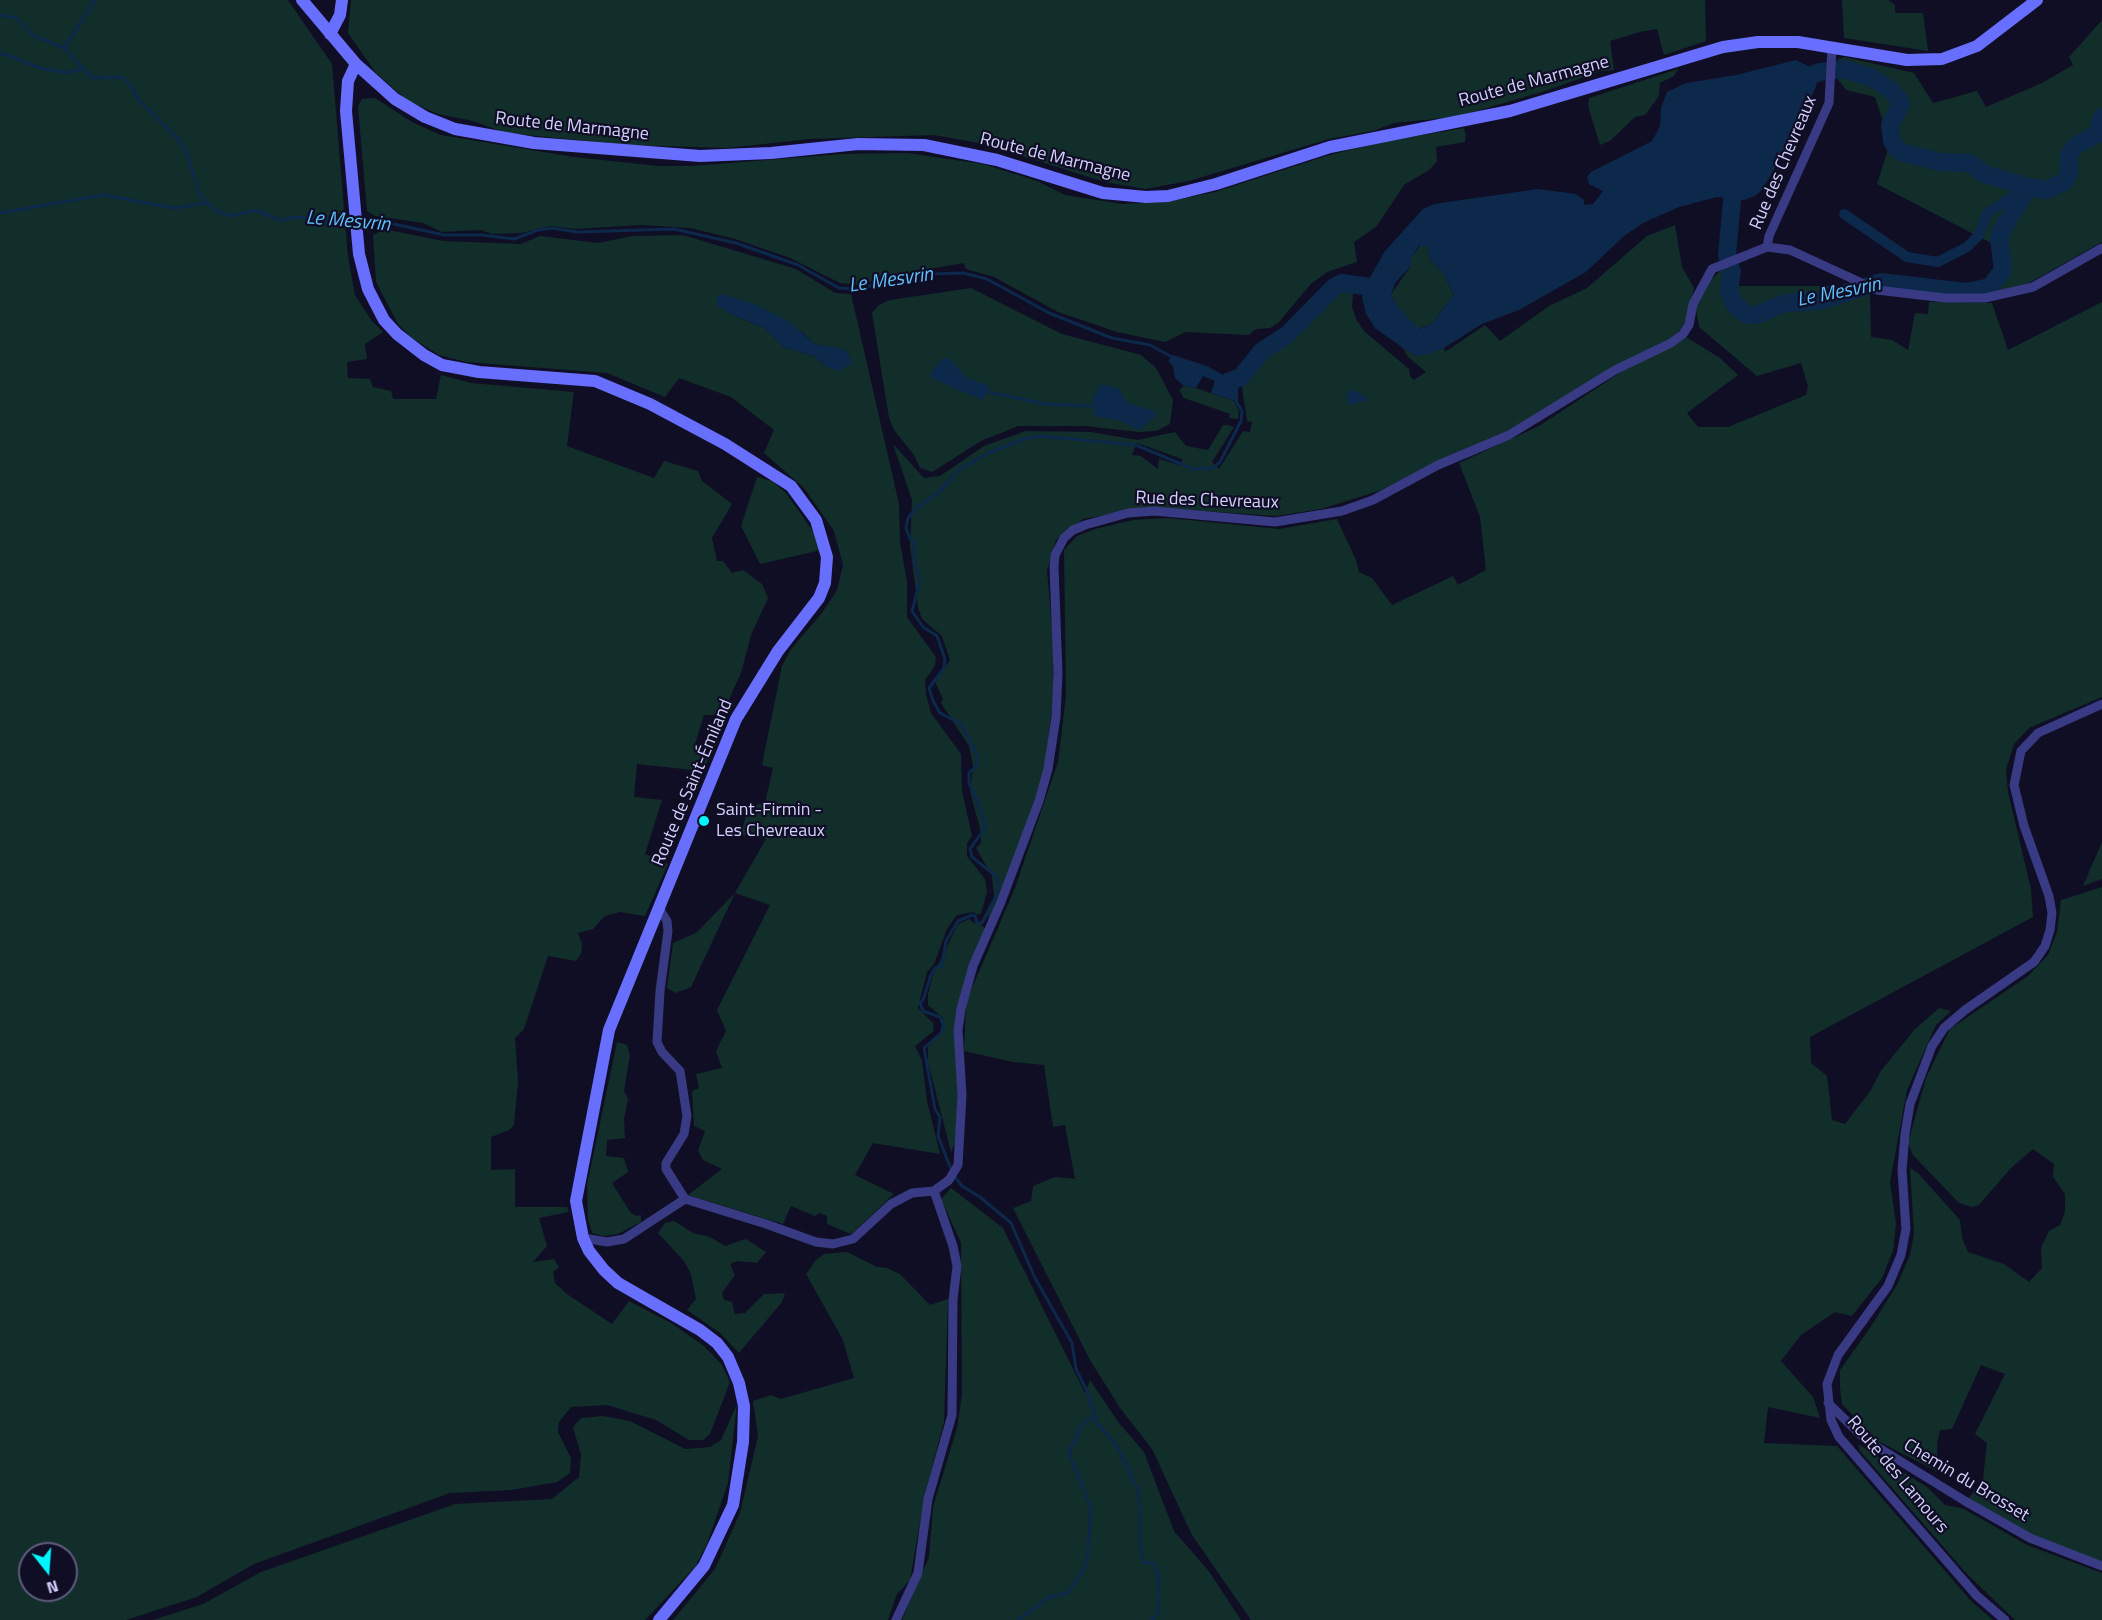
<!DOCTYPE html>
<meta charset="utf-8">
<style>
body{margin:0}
#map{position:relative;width:2102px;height:1620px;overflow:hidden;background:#100e24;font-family:"Titillium Web",sans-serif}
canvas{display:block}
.north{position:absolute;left:18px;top:1542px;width:60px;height:60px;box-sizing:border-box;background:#100e24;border:2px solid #5e5c7c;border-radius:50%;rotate:163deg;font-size:16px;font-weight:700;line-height:24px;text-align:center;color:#d3d1ff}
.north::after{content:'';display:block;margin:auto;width:21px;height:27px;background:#00f5fc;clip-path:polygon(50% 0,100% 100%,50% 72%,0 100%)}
</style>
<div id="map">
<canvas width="2102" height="1620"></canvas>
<div class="north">N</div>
</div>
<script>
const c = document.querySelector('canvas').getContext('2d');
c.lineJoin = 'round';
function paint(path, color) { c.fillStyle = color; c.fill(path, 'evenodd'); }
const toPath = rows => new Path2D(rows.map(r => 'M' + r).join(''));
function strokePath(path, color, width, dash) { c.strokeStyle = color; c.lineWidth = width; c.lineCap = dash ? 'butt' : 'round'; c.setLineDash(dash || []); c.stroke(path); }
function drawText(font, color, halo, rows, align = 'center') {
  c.font = font + ' "Titillium Web",sans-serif'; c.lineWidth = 4.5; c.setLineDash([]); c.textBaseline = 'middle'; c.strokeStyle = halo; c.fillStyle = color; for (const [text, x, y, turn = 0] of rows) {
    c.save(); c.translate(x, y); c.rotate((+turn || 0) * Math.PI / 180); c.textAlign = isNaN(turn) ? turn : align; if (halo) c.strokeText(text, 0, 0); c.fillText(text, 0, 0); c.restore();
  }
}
const green = toPath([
 [0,0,288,0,332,64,348,257,355,295,372,321,383,332,365,344,367,359,347,362,348,378,370,379,373,387,391,391,393,399,436,399,441,375,471,383,574,392,567,446,654,478,664,461,698,471,702,481,732,504,712,538,717,561,723,561,732,573,743,570,762,584,768,598,751,635,741,673,722,715,704,715,694,747,714,749,702,771,637,764,634,797,662,800,645,854,668,864,645,916,620,912,605,916,593,929,578,933,582,944,581,954,576,961,548,956,524,1029,515,1038,518,1082,514,1125,509,1130,491,1137,491,1170,515,1169,515,1207,567,1207,569,1212,539,1218,547,1246,533,1262,554,1259,559,1267,553,1272,555,1283,567,1294,612,1324,629,1301,671,1323,704,1346,722,1365,730,1382,710,1434,703,1440,689,1440,656,1420,607,1405,571,1407,559,1422,558,1432,571,1458,570,1473,557,1482,511,1490,450,1493,254,1564,197,1597,126,1620,0,1620],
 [30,1554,66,1554,66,1590,30,1590],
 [351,0,1705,0,1706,41,1664,55,1657,29,1640,32,1610,41,1614,70,1601,71,1545,91,1456,117,1394,123,1373,131,1329,139,1189,181,1145,189,1105,182,984,144,934,135,809,139,727,148,630,145,506,133,473,121,438,114,408,101,376,73,348,33],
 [1842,0,1888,0,1895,5,1895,13,1923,13,1928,51,1844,38],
 [2102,20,2102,242,2029,283,2009,289,1984,292,2002,272,1993,244,1877,184,1890,143,1875,97,1846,90,1836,77,1838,59,1845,57,1914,73,1933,103,1977,91,1986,107,2042,83,2073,65,2069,57],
 [1678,69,1674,76,1660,83,1659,96,1645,115,1635,117,1610,141,1600,145,1588,106,1589,98],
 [375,98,412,122,441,135,574,157,658,166,693,166,842,154,907,153,983,164,1037,181,1065,195,1122,204,1166,202,1215,192,1326,156,1377,143,1464,128,1466,135,1465,142,1436,147,1437,161,1429,170,1404,185,1376,227,1354,242,1357,262,1327,272,1311,284,1278,323,1270,328,1256,329,1249,335,1186,332,1165,342,1117,332,1058,312,994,277,966,269,964,263,900,274,858,285,840,283,790,258,735,239,690,228,641,225,575,229,551,226,521,233,492,234,481,230,442,232,423,223,375,216,367,211,358,106,362,99],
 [1675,225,1682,267,1694,288,1685,325,1669,340,1509,430,1445,457,1382,490,1321,509,1276,516,1145,507,1083,519,1056,540,1047,570,1053,639,1053,699,1044,773,1016,855,989,919,988,915,994,896,992,876,976,848,981,843,981,833,970,791,973,766,969,746,941,703,943,699,935,682,950,660,942,636,922,619,918,607,910,546,912,500,893,444,924,478,940,476,984,446,1026,431,1091,432,1138,440,1175,432,1186,446,1208,450,1223,425,1228,425,1234,427,1212,462,1219,469,1243,431,1250,432,1252,422,1247,421,1242,388,1251,360,1293,333,1330,296,1337,281,1348,277,1354,280,1352,307,1357,321,1365,332,1409,369,1410,376,1414,380,1426,372,1408,357,1403,348,1416,356,1444,348,1445,352,1485,325,1500,341,1549,306,1587,288,1647,236],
 [1137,443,1182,459,1183,460,1179,465,1159,459,1158,469,1141,456,1132,455],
 [384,229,443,241,521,244,540,236,598,243,633,236,683,235,796,269,835,293,851,294,899,504,900,542,907,582,907,617,936,657,935,666,925,680,926,694,931,713,961,754,962,791,972,836,967,843,967,856,985,879,987,892,981,913,978,915,973,912,957,915,947,929,934,964,927,972,918,1008,933,1023,934,1031,915,1046,922,1060,927,1101,940,1154,873,1143,855,1175,894,1194,851,1234,827,1224,827,1216,819,1213,815,1216,791,1206,783,1224,688,1195,722,1169,703,1160,698,1150,705,1131,694,1126,692,1091,699,1088,696,1074,722,1068,716,1051,726,1031,717,1010,770,905,735,893,691,987,676,993,667,988,673,943,696,933,735,893,766,839,741,835,748,807,765,803,773,768,762,765,782,666,791,649,822,613,837,590,843,565,834,531,804,488,764,453,774,430,731,397,679,378,665,397,607,373,466,362,439,355,412,338,398,324,376,282,373,235],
 [730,314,802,332,815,344,842,350,849,354,826,366,814,356,783,347,764,328],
 [1420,246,1427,246,1430,260,1443,272,1454,295,1431,324,1418,329,1397,306,1391,294,1411,266,1411,258],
 [1728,264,1735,286,1857,286,1870,292,1871,337,1892,340,1908,350,1915,313,1928,314,1929,302,1992,303,2008,350,2102,302,2102,697,2029,728,2014,744,2006,770,2008,792,2031,889,2033,917,1810,1037,1811,1063,1827,1076,1832,1120,1845,1124,1871,1090,1880,1072,1915,1029,1939,1008,1951,1011,1936,1025,1907,1090,1890,1182,1896,1224,1893,1251,1882,1278,1852,1316,1835,1312,1801,1335,1781,1361,1813,1397,1820,1418,1768,1407,1764,1443,1837,1446,1971,1601,1993,1620,1251,1620,1192,1535,1152,1449,1120,1408,1090,1360,1013,1208,1031,1201,1033,1186,1055,1177,1075,1179,1065,1125,1053,1127,1044,1065,1013,1062,964,1051,966,1002,1015,888,1058,762,1066,696,1064,550,1077,536,1095,529,1133,520,1168,518,1279,529,1337,519,1356,560,1359,572,1372,578,1392,605,1453,576,1458,585,1486,570,1480,517,1459,463,1539,426,1621,372,1686,337,1720,358,1738,375,1687,413,1698,427,1728,427,1806,395,1808,386,1801,363,1757,376,1699,327,1696,310,1703,287],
 [971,288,1062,334,1141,355,1156,368,1173,400,1170,424,1156,431,1139,432,1085,426,1018,426,981,441,932,472,920,468,914,455,894,430,889,418,872,313,879,305,890,300],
 [1184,386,1196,388,1234,401,1239,411,1238,419,1229,418,1230,414,1184,398,1179,390],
 [757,477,772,481,786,493,815,534,821,550,760,564,741,526],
 [2102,842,2102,879,2083,886],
 [2102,887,2102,1562,2028,1533,1969,1498,1983,1479,1987,1443,1975,1434,2005,1374,1981,1365,1952,1429,1940,1430,1937,1444,1938,1472,1876,1440,1842,1404,1840,1388,1840,1370,1870,1328,1898,1283,1910,1255,1914,1234,1910,1168,1918,1173,1960,1220,1962,1238,1968,1252,2004,1264,2029,1282,2042,1268,2041,1248,2049,1231,2060,1225,2065,1212,2065,1194,2053,1177,2054,1164,2033,1149,2010,1169,1979,1205,1972,1207,1959,1203,1913,1155,1908,1143,1926,1078,1950,1029,2028,976,2048,955,2057,932,2061,900],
 [969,919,974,923,980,923,985,929,959,1001,958,1098,955,1143,951,1152,928,1062,928,1047,940,1034,943,1018,928,1005,928,994,933,975,958,924],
 [617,1042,627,1045,630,1055,624,1091,628,1099,624,1119,625,1138,607,1140,606,1156,624,1158,628,1172,612,1183,630,1212,636,1216,641,1215,641,1222,618,1234,603,1236,592,1233,588,1219,587,1185],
 [951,1188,1003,1228,1085,1393,1090,1380,1119,1423,1144,1452,1174,1531,1208,1570,1241,1620,902,1620,929,1557,933,1507,957,1428,962,1395,961,1243,941,1199],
 [674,1221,693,1233,710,1237,725,1246,746,1239,766,1252,757,1263,737,1261,730,1264,735,1275,722,1293,724,1300,732,1302,735,1314,745,1313,764,1294,785,1293,782,1302,739,1353,720,1333,687,1310,696,1299,691,1274,684,1261,658,1233,665,1223],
 [847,1252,877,1267,887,1268,900,1274,930,1305,948,1299,944,1422,925,1494,910,1580,897,1594,888,1620,673,1620,715,1569,740,1513,758,1436,753,1401,771,1395,781,1399,854,1378,843,1340,806,1274,816,1260,824,1254],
 [737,1404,728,1483,707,1544,695,1567,645,1620,153,1620,203,1604,261,1572,455,1504,552,1499,579,1477,581,1455,573,1427,581,1418,603,1416,630,1421,685,1449,710,1447,721,1440],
 [1858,1444,1927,1487,1945,1505,1964,1509,2027,1545,2102,1573,2102,1620,2015,1620,1966,1573,1860,1451]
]);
const water = toPath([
 [1796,60,1820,72,1815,89,1775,168,1762,190,1755,196,1744,200,1717,197,1679,207,1643,223,1624,236,1586,272,1519,310,1482,324,1444,348,1429,354,1416,356,1403,348,1375,328,1366,314,1362,298,1369,279,1385,251,1423,209,1434,204,1538,189,1576,194,1584,200,1584,205,1593,204,1603,191,1589,184,1587,177,1591,172,1652,141,1660,126,1661,108,1667,92,1686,83,1736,75],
 [1419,246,1427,246,1430,260,1443,272,1454,295,1431,324,1419,329,1397,306,1391,294,1396,282,1411,266,1411,258],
 [722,294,759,306,790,322,815,344,842,349,849,354,852,364,838,371,826,366,814,356,783,347,764,328,730,314,717,305,717,298],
 [1173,355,1207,366,1223,375,1233,376,1238,384,1238,402,1211,393,1215,381,1203,376,1196,388,1184,386,1175,378,1173,366,1168,361],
 [944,357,950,359,967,378,988,385,988,392,982,400,932,378,930,374],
 [1102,384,1118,388,1127,402,1154,411,1156,416,1139,430,1119,420,1095,416,1092,398],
 [1347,391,1356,391,1366,397,1365,401,1349,405]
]);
const stream = toPath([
 [0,15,16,18,34,36,64,48,92,78,121,77,129,83,138,99,178,139,188,156,200,195,217,212,234,216,250,211,259,211,282,221,294,217,310,218,353,223],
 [64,48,95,0],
 [0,53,44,69,68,73,81,69],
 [0,213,103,195,174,208,207,203],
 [360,223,380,221,444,235,483,235,514,239,538,230,552,228,577,232,674,229,736,243,798,265,839,288,855,289,928,274,963,273,987,279,1049,313,1112,338,1150,345,1172,357],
 [988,392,1044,404,1092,406],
 [1018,1620,1050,1597,1069,1592,1087,1563,1091,1508,1069,1453,1083,1423,1095,1416],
 [1152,1620,1158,1614,1159,1576,1154,1563,1144,1563,1141,1555,1139,1493,1117,1446,1097,1423,1088,1393,1076,1369,1072,1343,1035,1278,1011,1223,980,1197,962,1186,953,1174,938,1136,940,1117,935,1109,924,1048,941,1033,944,1027,940,1017,923,1011,920,1003,923,1000,931,975,935,968,942,966,946,941,958,921,972,915,975,916,977,923,982,923,997,894,998,882,996,876,972,857,970,849,985,828,978,802,969,783,969,773,977,765,977,755,961,724,940,713,933,701,929,688,944,668,945,659,937,636,923,627,912,611,920,581,915,565,914,541,910,539,906,528,908,518,916,508,940,491,959,470,988,453,1024,439,1040,436,1136,445,1193,469,1213,468,1220,462,1241,421,1242,411,1236,401]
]);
const canal = toPath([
 [1844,214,1907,257,1938,262,1967,247,1979,235,1987,213,2028,187]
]);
const river = toPath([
 [1797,80,1820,72,1843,69,1871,77,1892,91,1901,103,1890,125,1892,141,1896,148,1904,153,1940,162,1969,163,1985,174,2028,187,2047,190,2065,181,2069,174,2069,156,2074,147,2097,134,2102,117],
 [1733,190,1727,255,1732,272,1729,290,1734,304,1746,314,1757,315,1785,303,1820,301,1881,282,1966,292,1990,287,2003,270,1999,239,2002,230,2028,187],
 [1228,382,1241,377,1262,351,1288,334,1334,287,1342,283,1370,287,1380,283,1386,275]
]);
const minor = toPath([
 [1767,247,1790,250,1877,290,1945,298,1985,298,2033,287,2102,248],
 [659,908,667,921,668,931,660,991,657,1042,662,1052,680,1071,687,1116,684,1134,666,1163,666,1169,685,1199,766,1224,816,1242,833,1244,853,1239,891,1204,912,1193,934,1191],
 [934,1191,949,1180,958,1165,962,1095,958,1030,961,1009,973,966,1001,902,1039,801,1048,769,1056,717,1058,673,1054,567,1055,555,1064,538,1073,530,1085,525,1128,513,1154,511,1275,522,1342,511,1373,500,1438,465,1509,435,1615,370,1671,343,1683,334,1689,325,1693,304,1712,269,1767,247,1769,236,1829,103,1832,48],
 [583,1238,607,1242,624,1239,685,1199],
 [1828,1403,1866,1440,1965,1501,2030,1538,2102,1566],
 [896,1620,918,1573,928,1499,952,1415,953,1300,957,1266,953,1246,934,1191],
 [2005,1620,1977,1596,1839,1437,1831,1420,1827,1384,1838,1355,1888,1286,1901,1255,1906,1229,1902,1170,1905,1134,1910,1104,1932,1046,1944,1028,1965,1010,2034,962,2045,946,2050,930,2052,913,2049,896,2024,826,2014,785,2021,751,2038,733,2102,704]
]);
const secondary = toPath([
 [302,0,356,64,395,99,425,117,455,129,534,143,700,156,771,153,858,144,924,145,997,160,1103,193,1146,197,1168,196,1216,184,1330,147,1510,111,1723,47,1758,42,1798,42,1907,60,1942,59,1977,46,2037,0],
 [330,34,340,15,342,0],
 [356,64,348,81,346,111,359,254,368,289,384,320,397,334,424,355,442,365,479,372,595,381,650,404,725,444,791,486,816,520,827,557,825,583,819,598,778,651,736,719,609,1030,576,1201,583,1238,589,1251,604,1270,618,1283,700,1330,717,1343,728,1357,739,1383,744,1406,743,1442,733,1505,704,1566,659,1620]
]);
const markers = [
 [704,821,6,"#00f5fc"]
];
const streetNames = [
 ["Route de Marmagne",1534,82,-15],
 ["Route de Marmagne",572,127,6],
 ["Route de Marmagne",1055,158,14],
 ["Rue des Chevreaux",1784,163,-67],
 ["Rue des Chevreaux",1207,501,2],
 ["Route de Saint-Émiland",693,783,-67],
 ["Route des Lamours",1897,1475,50],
 ["Chemin du Brosset",1966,1481,31]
];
const poiNames = [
 ["Saint-Firmin -",716,811],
 ["Les Chevreaux",716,832]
];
const waterNames = [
 ["Le Mesvrin",348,222,5],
 ["Le Mesvrin",891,281,-8],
 ["Le Mesvrin",1839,293,-11]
];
paint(green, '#112e2b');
paint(water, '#0c284a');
strokePath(stream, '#0c284a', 3);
strokePath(canal, '#0c284a', 10);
strokePath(river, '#0c284a', 18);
strokePath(minor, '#383b84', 9);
strokePath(secondary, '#686fff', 12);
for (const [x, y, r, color] of markers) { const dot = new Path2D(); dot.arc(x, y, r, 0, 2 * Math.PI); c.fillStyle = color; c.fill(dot); strokePath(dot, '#100e24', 2); }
drawText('18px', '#d3d1ff', '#100e24', streetNames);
drawText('18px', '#d3d1ff', '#100e24', poiNames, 'left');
drawText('italic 20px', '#5fc0ff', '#100e24', waterNames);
</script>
